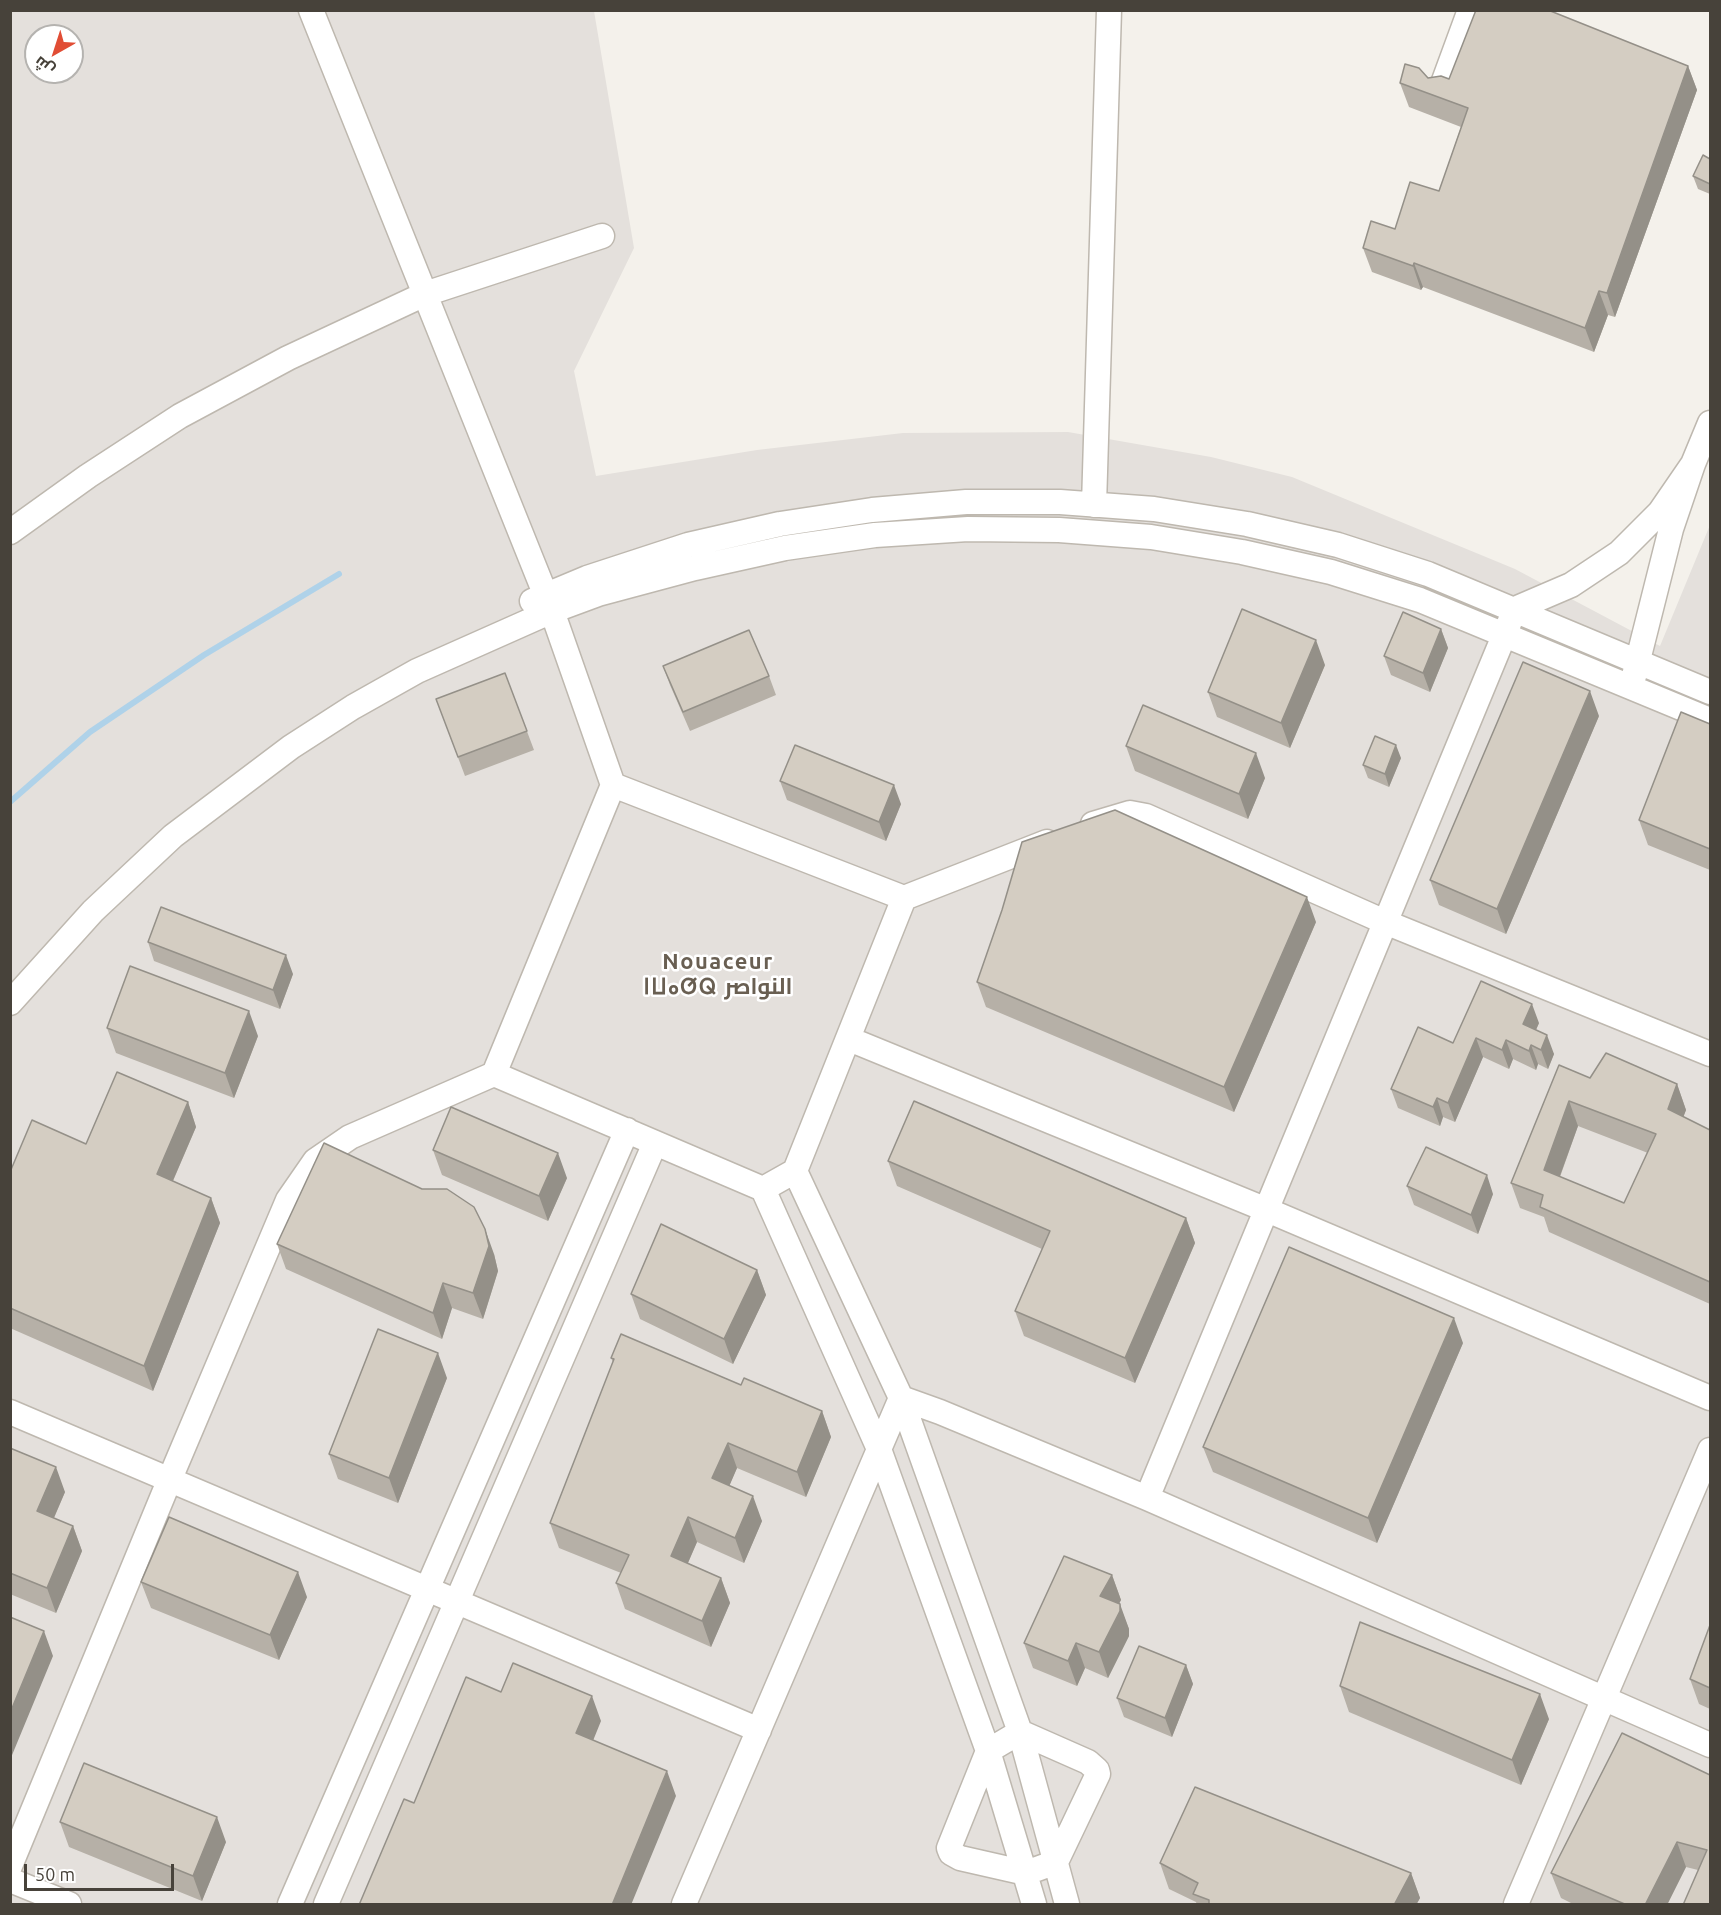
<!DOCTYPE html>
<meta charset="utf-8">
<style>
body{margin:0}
#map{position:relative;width:1721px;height:1915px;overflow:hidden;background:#f4f1eb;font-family:Ubuntu,Cairo,sans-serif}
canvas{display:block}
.frame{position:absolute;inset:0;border:12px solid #47423a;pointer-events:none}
.north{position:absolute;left:24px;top:24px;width:60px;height:60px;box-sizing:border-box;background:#fff;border:2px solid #b5b3b0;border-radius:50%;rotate:219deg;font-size:16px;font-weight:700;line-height:24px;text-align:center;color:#47423a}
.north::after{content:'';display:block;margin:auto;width:21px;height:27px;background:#e14d35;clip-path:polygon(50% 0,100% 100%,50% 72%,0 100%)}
.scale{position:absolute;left:24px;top:1864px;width:150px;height:27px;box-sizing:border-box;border:3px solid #47423a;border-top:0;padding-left:8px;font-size:18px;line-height:21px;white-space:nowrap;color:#47423a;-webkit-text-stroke:4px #fff;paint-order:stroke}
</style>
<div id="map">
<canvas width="1721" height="1915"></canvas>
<div class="frame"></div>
<div class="north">ش</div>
<div class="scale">50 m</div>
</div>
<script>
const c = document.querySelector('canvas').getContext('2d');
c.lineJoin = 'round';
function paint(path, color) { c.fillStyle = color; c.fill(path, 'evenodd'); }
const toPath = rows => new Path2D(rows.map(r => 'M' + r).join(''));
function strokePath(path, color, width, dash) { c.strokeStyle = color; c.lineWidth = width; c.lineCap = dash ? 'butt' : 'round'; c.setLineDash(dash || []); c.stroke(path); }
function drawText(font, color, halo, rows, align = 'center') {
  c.font = font + ' Ubuntu,Cairo,"Noto Sans Tifinagh",sans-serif'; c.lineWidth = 5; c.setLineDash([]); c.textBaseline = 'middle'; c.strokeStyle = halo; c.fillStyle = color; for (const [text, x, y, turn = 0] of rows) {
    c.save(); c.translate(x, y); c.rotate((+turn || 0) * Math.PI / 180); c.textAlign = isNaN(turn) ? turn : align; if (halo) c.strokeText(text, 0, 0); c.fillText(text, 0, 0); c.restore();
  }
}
const industrial = toPath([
 [11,11,594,11,634,248,574,371,596,476,757,450,903,433,1068,432,1211,457,1292,477,1515,569,1660,646,1710,525,1710,1904,11,1904],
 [36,36,72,36,72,72,36,72]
]);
const stream = toPath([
 [10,802,90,732,204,655,339,574]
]);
const minor = toPath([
 [1441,89,1470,10],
 [1094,505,1109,10],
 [10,532,88,476,180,416,288,358,425,294,602,236],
 [532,601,587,578,688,545,780,524,872,510,966,502,1060,502,1154,509,1247,524,1338,545,1428,574,1710,692],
 [1634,676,1671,529,1693,464,1710,423],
 [613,785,904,898,1047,842],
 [1093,824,1130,813,1146,816,1385,922,1710,1054],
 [10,1003,93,911,173,836,291,747,353,707,417,671,552,611,598,594,695,568,785,548,875,535,968,529,1059,530,1151,537,1242,552,1331,572,1420,600,1710,720],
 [849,1039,1267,1210,1710,1398],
 [494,1074,763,1189,879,1449,988,1751,1034,1904],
 [795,1171,901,1398,1020,1732,1067,1904],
 [763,1189,795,1171,904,898],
 [10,1412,759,1730],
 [1147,1498,1515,609,1571,585,1619,553,1660,512,1693,464],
 [1020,1732,1088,1762,1097,1770,1098,1774,1056,1862,1026,1873,960,1858,951,1853,949,1848,988,1751,1020,1732],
 [10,1866,169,1481,288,1200,315,1161,350,1137,494,1074,613,785,552,611,311,10],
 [10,1880,69,1904],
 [290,1904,627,1130],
 [326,1904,655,1143],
 [684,1904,901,1398,940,1412,1147,1498,1710,1745],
 [1516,1904,1710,1450]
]);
const wall = toPath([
 [1688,66,1697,90,1615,317,1608,315,1594,352,1423,287,1421,290,1372,272,1363,248,1395,229,1439,191,1461,127,1409,107,1400,83,1428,78,1449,79],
 [1710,159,1710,194,1698,189,1693,176],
 [1441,629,1448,648,1430,692,1391,675,1384,656],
 [1325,665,1290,748,1217,717,1208,692],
 [663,666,769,676,776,695,690,731,670,685],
 [505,673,534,750,465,776,436,699],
 [1599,716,1506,934,1439,905,1430,880],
 [1710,724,1710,870,1648,845,1639,820],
 [1126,746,1265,778,1248,819,1135,771],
 [1401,758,1389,787,1368,778,1363,765],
 [780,781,901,804,886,841,787,800],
 [1316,922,1234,1112,986,1007,977,982],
 [148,942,293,974,280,1009,154,961],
 [1539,1023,1536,1030,1554,1054,1548,1069,1538,1064,1536,1070,1513,1059,1509,1069,1483,1057,1455,1122,1443,1117,1440,1126,1398,1108,1391,1089,1453,1043],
 [107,1028,258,1036,234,1098,116,1053],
 [1559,1065,1590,1078,1677,1084,1686,1110,1683,1117,1710,1130,1710,1304,1549,1232,1544,1217,1520,1208,1511,1183],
 [1578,1126,1648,1153,1624,1203,1560,1177],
 [188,1102,196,1127,173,1181,211,1198,220,1223,153,1391,10,1328,10,1172,86,1144],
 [433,1150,567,1178,548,1221,442,1175],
 [888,1161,1186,1218,1195,1243,1135,1383,1024,1336,1015,1311,1042,1249,897,1186],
 [1407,1186,1493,1194,1478,1234,1414,1205],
 [277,1244,494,1254,498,1271,483,1319,452,1308,442,1339,286,1269],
 [757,1270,766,1295,733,1364,640,1319,631,1294],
 [1463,1343,1377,1543,1213,1472,1203,1447],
 [611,1358,741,1385,822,1411,831,1437,806,1497,737,1468,729,1486,762,1521,744,1563,697,1542,688,1563,721,1578,730,1603,711,1647,625,1609,616,1583,621,1573,559,1548,550,1523,613,1362],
 [447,1378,398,1503,338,1479,329,1454],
 [10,1448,65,1492,54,1518,73,1526,82,1551,56,1613,10,1594],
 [1112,1575,1121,1600,1119,1604,1129,1629,1129,1636,1108,1678,1085,1668,1077,1686,1033,1668,1024,1643],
 [141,1582,307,1597,279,1660,151,1608],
 [1710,1625,1710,1709,1699,1704,1690,1679],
 [1186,1665,1193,1684,1172,1737,1124,1717,1117,1698],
 [1340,1686,1549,1719,1521,1785,1349,1712],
 [1710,1775,1710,1905,1698,1870,1686,1867,1667,1905,1575,1905,1561,1898,1551,1873],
 [60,1822,226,1842,202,1901,69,1847],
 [1160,1863,1411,1873,1420,1898,1416,1905,1197,1905,1196,1902,1169,1889]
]);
const shadedWall = toPath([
 [1688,66,1697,90,1615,317,1607,293],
 [1414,263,1423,287,1421,290,1413,266],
 [1599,291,1608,315,1594,352,1585,328],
 [1441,629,1448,648,1430,692,1423,673],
 [1316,640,1325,665,1290,748,1281,723],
 [1590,691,1599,716,1506,934,1497,909],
 [1396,745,1401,758,1389,787,1385,774],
 [1256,753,1265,778,1248,819,1239,794],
 [894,785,901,804,886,841,879,822],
 [1307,897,1316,922,1234,1112,1224,1087],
 [286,955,293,974,280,1009,273,990],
 [1532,1004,1539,1023,1530,1043,1523,1024],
 [249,1011,258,1036,234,1098,225,1073],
 [1547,1035,1554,1054,1548,1069,1541,1050],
 [1476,1038,1483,1057,1455,1122,1448,1103],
 [1506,1040,1513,1059,1509,1069,1502,1050],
 [1531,1045,1538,1064,1536,1070,1529,1051],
 [1677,1084,1686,1110,1677,1134,1668,1109],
 [1437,1098,1443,1117,1440,1126,1433,1107],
 [1569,1101,1578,1126,1553,1195,1544,1170],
 [188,1102,196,1127,165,1199,157,1174],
 [558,1153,567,1178,548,1221,539,1196],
 [1487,1175,1493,1194,1478,1234,1471,1215],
 [211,1198,220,1223,153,1391,144,1366],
 [1186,1218,1195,1243,1135,1383,1125,1358],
 [485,1229,494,1254,498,1271,483,1319,473,1293],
 [757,1270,766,1295,733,1364,724,1339],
 [443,1283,452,1308,442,1339,433,1313],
 [1454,1318,1463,1343,1377,1543,1368,1518],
 [438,1353,447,1378,398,1503,389,1478],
 [822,1411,831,1437,806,1497,797,1472],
 [728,1443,737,1468,722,1503,712,1478],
 [56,1467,65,1492,46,1536,37,1511],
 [753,1496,762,1521,744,1563,735,1538],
 [688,1517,697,1542,680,1581,671,1556],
 [73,1526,82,1551,56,1613,47,1588],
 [298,1572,307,1597,279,1660,270,1635],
 [1112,1575,1121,1600,1109,1621,1100,1596],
 [721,1578,730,1603,711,1647,702,1621],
 [1120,1604,1129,1629,1129,1636,1108,1678,1099,1652],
 [44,1631,53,1656,10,1760,10,1713],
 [1076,1643,1085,1668,1077,1686,1068,1661],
 [1186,1665,1193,1684,1172,1737,1165,1718],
 [1540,1694,1549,1719,1521,1785,1512,1760],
 [592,1696,601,1721,586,1758,576,1733],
 [667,1771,676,1796,631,1905,612,1905],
 [217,1817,226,1842,202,1901,193,1876],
 [1677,1842,1686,1867,1667,1905,1645,1905],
 [1411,1873,1420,1898,1416,1905,1394,1905]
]);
const building = toPath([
 [1476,10,1548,10,1688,66,1607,293,1599,291,1585,328,1414,263,1413,266,1363,248,1371,221,1395,229,1410,182,1439,191,1468,108,1400,83,1405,64,1419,68,1428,78,1441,76,1449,79,1476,10],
 [1703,155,1710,159,1710,184,1693,176,1703,155],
 [1242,609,1316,640,1281,723,1208,692,1242,609],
 [1403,612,1441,629,1423,673,1384,656,1403,612],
 [749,630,769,676,683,712,663,666,749,630],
 [1523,662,1590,691,1497,909,1430,880,1523,662],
 [505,673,527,731,458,757,436,699,505,673],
 [1143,705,1256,753,1239,794,1126,746,1143,705],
 [1681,712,1710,724,1710,849,1639,820,1681,712],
 [1375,736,1396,745,1385,774,1363,765,1375,736],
 [795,745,894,785,879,822,780,781,795,745],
 [1115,810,1307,897,1224,1087,977,982,1002,910,1022,842,1115,810],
 [161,907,286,955,273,990,148,942,161,907],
 [130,966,249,1011,225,1073,107,1028,130,966],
 [1481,981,1532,1004,1523,1024,1547,1035,1541,1050,1531,1045,1529,1051,1506,1040,1502,1050,1476,1038,1448,1103,1437,1098,1433,1107,1391,1089,1418,1027,1453,1043,1481,981],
 [1606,1053,1677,1084,1668,1109,1710,1130,1710,1282,1540,1207,1543,1195,1511,1183,1559,1065,1590,1078,1606,1053],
 [1569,1101,1656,1134,1624,1203,1544,1170,1569,1101],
 [117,1072,188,1102,157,1174,211,1198,144,1366,10,1308,10,1172,32,1120,86,1144,117,1072],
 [914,1101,1186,1218,1125,1358,1015,1311,1050,1231,888,1161,914,1101],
 [451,1107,558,1153,539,1196,433,1150,451,1107],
 [324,1143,422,1189,447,1189,474,1207,485,1229,489,1246,473,1293,443,1283,433,1313,277,1244,324,1143],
 [1426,1147,1487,1175,1471,1215,1407,1186,1426,1147],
 [661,1224,757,1270,724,1339,631,1294,661,1224],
 [1289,1247,1454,1318,1368,1518,1203,1447,1289,1247],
 [378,1329,438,1353,389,1478,329,1454,378,1329],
 [621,1334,741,1385,744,1378,822,1411,797,1472,728,1443,712,1478,753,1496,735,1538,688,1517,671,1556,721,1578,702,1621,616,1583,629,1555,550,1523,614,1359,611,1358,621,1334],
 [10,1448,56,1467,37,1511,73,1526,47,1588,10,1573,10,1448],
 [169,1517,298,1572,270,1635,141,1582,169,1517],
 [1064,1556,1112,1575,1100,1596,1120,1604,1120,1611,1099,1652,1076,1643,1068,1661,1024,1643,1064,1556],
 [10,1617,44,1631,10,1713,10,1617],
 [1360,1622,1540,1694,1512,1760,1340,1686,1360,1622],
 [1710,1625,1710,1688,1690,1679,1710,1625],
 [1139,1646,1186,1665,1165,1718,1117,1698,1139,1646],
 [513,1663,592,1696,576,1733,667,1771,612,1905,359,1905,404,1799,414,1803,466,1677,501,1692,513,1663],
 [1622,1733,1710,1775,1710,1905,1683,1905,1707,1850,1677,1842,1645,1905,1627,1905,1551,1873,1622,1733],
 [84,1763,217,1817,193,1876,60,1822,84,1763],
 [1195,1787,1411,1873,1394,1905,1209,1905,1209,1900,1193,1894,1198,1883,1160,1863,1195,1787]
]);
const districtNames = [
 ["Nouaceur",718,962],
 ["ⵏⵡⴰⵚⵕ النواصر",718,987]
];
paint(industrial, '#e4e0dc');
strokePath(stream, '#afd2e9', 6);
strokePath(minor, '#beb8af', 27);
strokePath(minor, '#fff', 24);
paint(wall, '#b6b0a7');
paint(shadedWall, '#949088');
paint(building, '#d4cdc2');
strokePath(building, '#949088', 1.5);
c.letterSpacing = '1.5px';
drawText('bold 22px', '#695f52', '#fff', districtNames);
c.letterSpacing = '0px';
</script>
